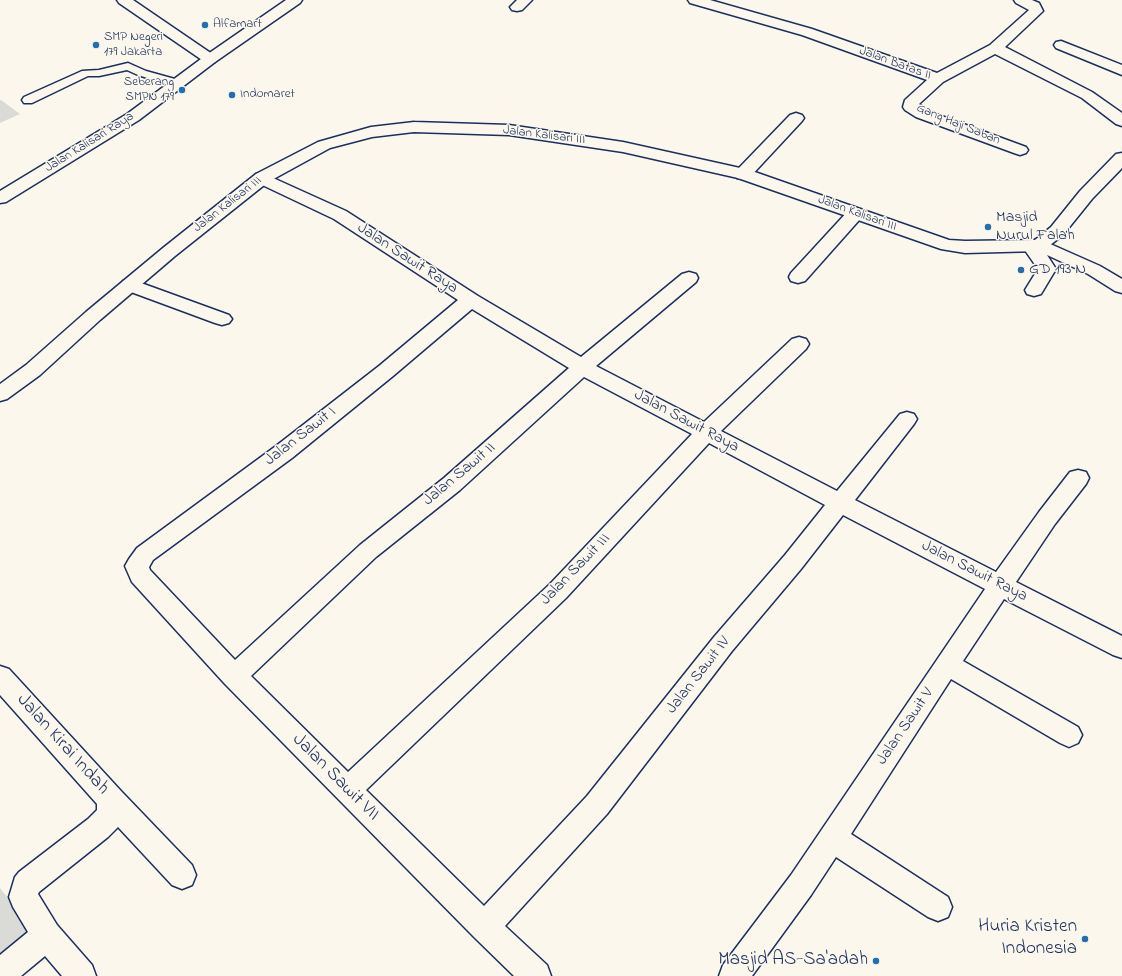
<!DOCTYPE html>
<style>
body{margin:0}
canvas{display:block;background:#fbf7ec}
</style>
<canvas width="1122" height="976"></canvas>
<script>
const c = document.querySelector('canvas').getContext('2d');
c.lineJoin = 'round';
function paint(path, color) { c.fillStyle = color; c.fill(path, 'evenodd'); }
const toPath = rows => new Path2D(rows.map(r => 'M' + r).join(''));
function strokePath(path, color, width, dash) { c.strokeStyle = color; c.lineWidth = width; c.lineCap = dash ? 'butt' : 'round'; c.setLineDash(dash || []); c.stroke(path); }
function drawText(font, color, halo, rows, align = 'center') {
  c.font = font + ' "Indie Flower",sans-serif'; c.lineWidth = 3; c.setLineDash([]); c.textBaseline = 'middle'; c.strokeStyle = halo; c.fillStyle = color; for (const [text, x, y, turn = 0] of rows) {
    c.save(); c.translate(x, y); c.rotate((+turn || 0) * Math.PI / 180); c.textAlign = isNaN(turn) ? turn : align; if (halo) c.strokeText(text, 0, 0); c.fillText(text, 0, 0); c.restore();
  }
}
const green = toPath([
 [0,100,1,100,20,114,0,123],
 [0,888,25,919,28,936,0,956]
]);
const lane = toPath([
 [128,63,146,71,182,81,184,84,182,87,178,88,138,75,127,70,99,76,88,76,32,103,24,103,22,100,24,97,82,71,99,70,128,63]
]);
const street = toPath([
 [117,0,133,0,215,56,217,59,215,62,210,63,205,62,119,3,117,0],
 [517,0,532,0,522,10,517,11,512,10,510,7,517,0],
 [688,0,710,0,812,29,937,73,990,45,1029,10,1016,3,1014,0,1032,0,1039,3,1043,11,1005,47,1092,92,1122,113,1122,126,1116,124,1082,98,995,54,943,82,919,104,928,111,1026,147,1028,150,1026,153,1020,155,1014,153,916,117,905,110,903,107,905,100,927,80,802,35,690,3,688,0],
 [1061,41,1122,65,1122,75,1056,48,1054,45,1056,42,1061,41],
 [796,113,802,115,804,118,802,121,749,178,743,179,737,178,735,174,737,170,790,115,796,113],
 [262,173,346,211,478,296,581,357,682,274,689,272,696,274,698,278,696,282,596,366,704,422,792,339,799,337,806,339,809,344,806,349,721,431,837,491,900,414,907,412,914,414,917,419,914,424,855,500,996,572,1039,512,1070,472,1078,470,1086,472,1089,478,1086,484,1055,524,1016,582,1122,636,1122,658,1113,655,1004,599,963,661,1078,727,1082,735,1078,743,1069,747,1060,743,951,679,851,834,948,897,952,907,948,917,938,921,928,917,836,857,811,895,752,976,719,976,723,965,791,875,985,589,843,515,801,569,732,651,607,814,505,926,547,965,551,976,514,976,474,937,225,684,132,582,125,566,129,559,137,548,276,446,379,366,458,300,334,219,256,182,254,178,256,174,262,173],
 [472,309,569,368,444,478,360,545,235,660,150,570,149,567,153,560,292,458,393,376,472,309],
 [584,377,692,434,550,584,348,772,251,676,376,557,460,490,584,377],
 [709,443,825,505,785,555,714,637,587,796,484,906,366,790,566,598,709,443],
 [855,209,861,210,864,214,861,218,805,281,798,283,791,281,789,277,791,273,849,210,855,209],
 [1039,239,1100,266,1122,279,1122,293,1115,291,1088,274,1047,255,1056,269,1041,294,1034,296,1027,294,1025,290,1038,269,1022,246,1025,242,1039,239],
 [130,279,229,315,232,319,229,323,222,325,215,323,123,289,121,285,123,281,130,279],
 [0,666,9,669,121,791,192,865,196,875,192,885,182,889,172,885,118,827,108,837,39,892,38,894,57,925,92,965,96,976,62,976,45,956,21,976,0,976,0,955,28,932,13,907,9,897,15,877,19,872,88,819,97,810,97,804,0,695,0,666]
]);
const secondary = toPath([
 [286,0,302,0,300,3,215,62,139,120,6,202,0,203,0,191,127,114,205,56,286,0],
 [414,122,509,125,623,142,749,170,949,240,965,241,1035,240,1051,227,1080,191,1116,154,1122,153,1122,168,1092,199,1063,235,1045,249,1039,251,965,253,941,249,738,178,623,152,509,135,414,132,372,137,330,148,268,182,175,256,100,320,40,375,7,399,0,401,0,384,26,365,86,312,163,248,256,174,318,142,371,127,414,122]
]);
const markers = [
 [205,25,4,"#1f6fb2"],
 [96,45,4,"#1f6fb2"],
 [182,90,4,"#1f6fb2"],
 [232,95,4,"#1f6fb2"],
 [988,227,4,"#1f6fb2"],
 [1021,270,4,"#1f6fb2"],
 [1085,939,4,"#1f6fb2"],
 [876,961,4,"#1f6fb2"]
];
const farPoinames = [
 ["Alfamart",213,25],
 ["SMP Negeri",104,38],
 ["179 Jakarta",104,53],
 ["Seberang",174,83,"right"],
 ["SMPN 179",174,98,"right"],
 ["Indomaret",240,95]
];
const farStreetnames = [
 ["Jalan Batas II",895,64,20],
 ["Gang Haji Saban",958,125,22],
 ["Jalan Kalisari III",544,136,7],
 ["Jalan Kalisari Raya",90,143,-32],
 ["Jalan Kalisari III",228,205,-38],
 ["Jalan Kalisari III",857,214,20]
];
const poiNames = [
 ["Masjid",996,218],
 ["Nurul Falah",996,236],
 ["GD 193 N",1029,270]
];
const streetNames = [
 ["Jalan Sawit Raya",407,259,33],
 ["Jalan Sawit Raya",686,422,28],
 ["Jalan Sawit I",301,437,-38],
 ["Jalan Sawit II",460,475,-40],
 ["Jalan Sawit III",576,570,-46],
 ["Jalan Sawit Raya",974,572,27],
 ["Jalan Sawit IV",699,676,-52],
 ["Jalan Sawit V",906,727,-56]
];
const nearStreetnames = [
 ["Jalan Kirai Indah",62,745,48],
 ["Jalan Sawit VII",335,778,45]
];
const nearPoinames = [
 ["Huria Kristen",1077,928],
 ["Indonesia",1077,950],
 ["Masjid AS-Sa'adah",868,961]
];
paint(green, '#dadad7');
strokePath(lane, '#1b2f5e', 3);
strokePath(street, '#1b2f5e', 3);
strokePath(secondary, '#1b2f5e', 3);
paint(lane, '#fbf7ec');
paint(street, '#fbf7ec');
paint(secondary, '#fbf7ec');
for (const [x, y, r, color] of markers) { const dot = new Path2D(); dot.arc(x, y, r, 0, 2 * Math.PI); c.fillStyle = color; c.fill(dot); strokePath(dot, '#fbf7ec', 1.5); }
drawText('13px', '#1b2f5e', '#fbf7ec', farPoinames, 'left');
drawText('13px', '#1b2f5e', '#fbf7ec', farStreetnames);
drawText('16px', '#1b2f5e', '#fbf7ec', poiNames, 'left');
drawText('16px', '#1b2f5e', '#fbf7ec', streetNames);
drawText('19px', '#1b2f5e', '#fbf7ec', nearStreetnames);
drawText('19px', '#1b2f5e', '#fbf7ec', nearPoinames, 'right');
</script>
